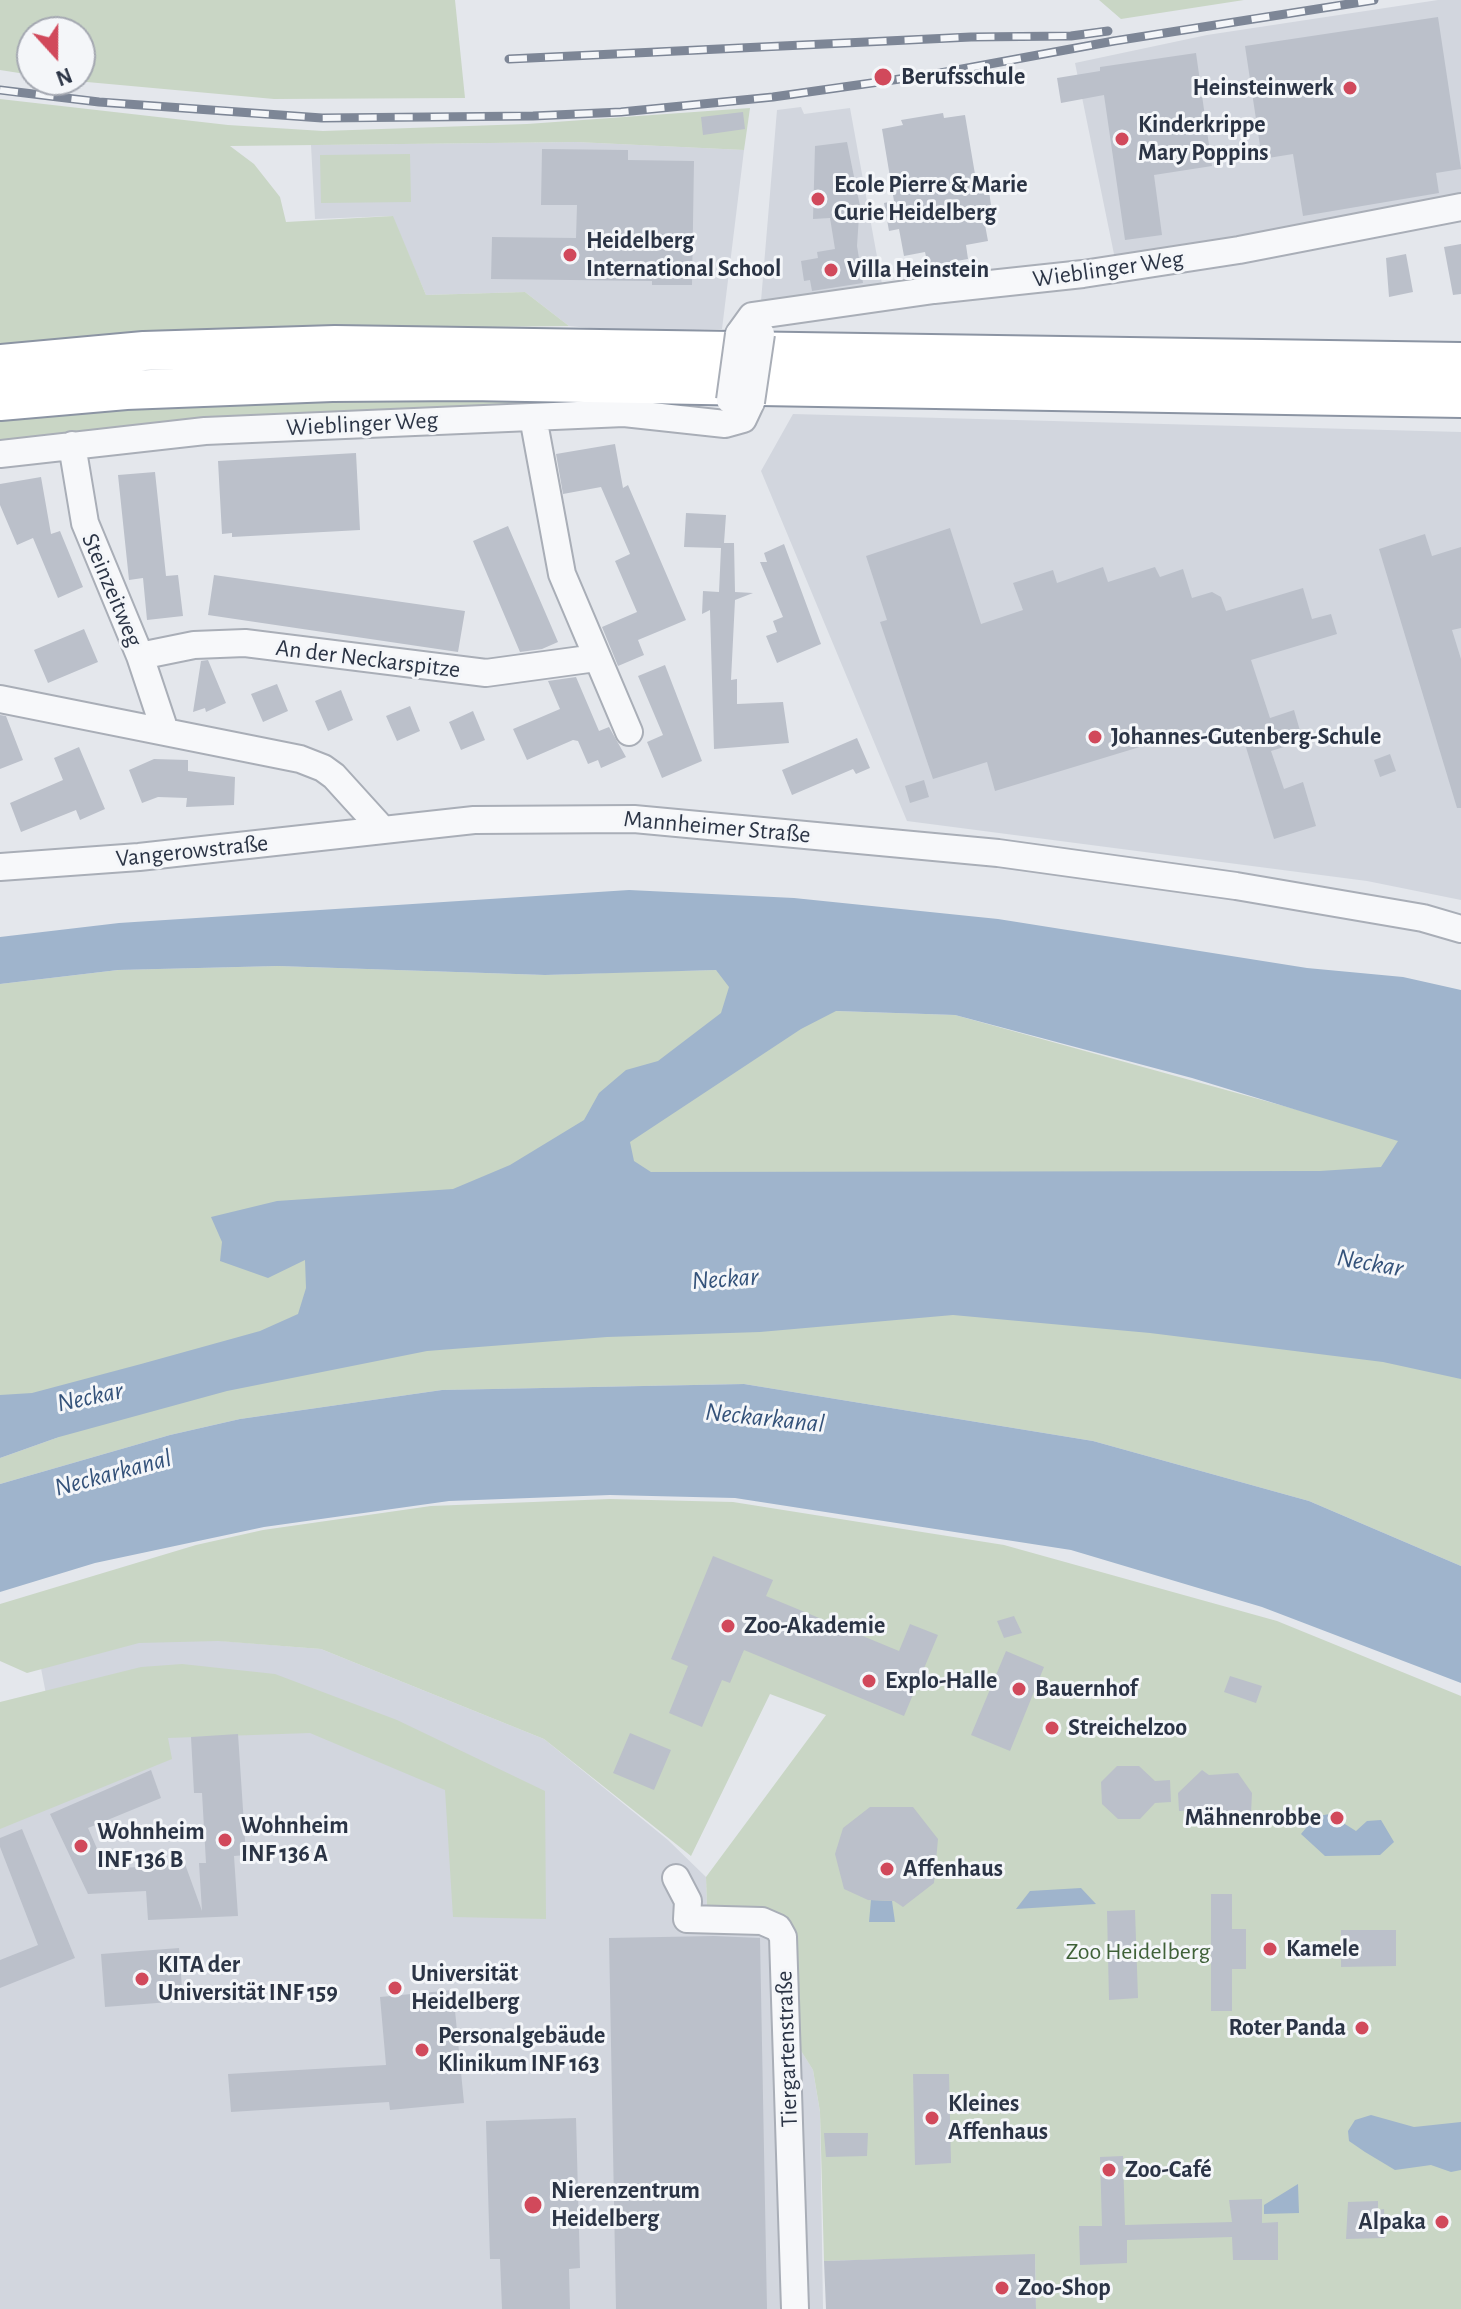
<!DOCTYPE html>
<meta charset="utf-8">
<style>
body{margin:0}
#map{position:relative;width:1461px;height:2309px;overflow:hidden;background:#e4e7ec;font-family:"Alegreya Sans",sans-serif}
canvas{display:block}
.north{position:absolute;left:16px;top:16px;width:80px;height:80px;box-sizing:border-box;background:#f4f6f9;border:2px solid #a4a8b1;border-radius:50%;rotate:159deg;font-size:22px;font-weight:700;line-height:32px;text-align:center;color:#2b3445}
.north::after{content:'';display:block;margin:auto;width:28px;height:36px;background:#d1495b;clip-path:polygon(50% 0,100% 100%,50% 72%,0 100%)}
</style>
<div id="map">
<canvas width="1461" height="2309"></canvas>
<div class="north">N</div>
</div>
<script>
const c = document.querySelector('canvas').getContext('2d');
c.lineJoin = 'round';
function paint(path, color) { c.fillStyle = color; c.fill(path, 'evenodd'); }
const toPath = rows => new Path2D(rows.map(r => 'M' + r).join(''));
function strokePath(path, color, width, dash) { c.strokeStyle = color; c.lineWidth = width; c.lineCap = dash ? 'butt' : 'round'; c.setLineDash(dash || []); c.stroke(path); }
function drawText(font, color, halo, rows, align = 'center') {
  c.font = font + ' "Alegreya Sans",sans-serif'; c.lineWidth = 6; c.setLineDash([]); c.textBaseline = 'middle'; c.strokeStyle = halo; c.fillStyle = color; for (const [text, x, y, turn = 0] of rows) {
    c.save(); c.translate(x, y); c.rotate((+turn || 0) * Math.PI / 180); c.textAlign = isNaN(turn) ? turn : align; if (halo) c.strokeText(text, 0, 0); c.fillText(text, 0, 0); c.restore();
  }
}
const built = toPath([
 [1438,0,1461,0,1461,219,1115,259,1075,63,1207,35],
 [801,107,804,114,850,108,882,284,761,301,777,110],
 [576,142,744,150,722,329,621,331,569,326,525,292,426,295,392,216,315,219,311,145],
 [793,414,1461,432,1461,900,1367,881,907,821,761,471],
 [135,1634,321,1649,544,1739,668,1840,706,1877,707,1908,781,1929,793,2038,813,2070,820,2112,823,2309,0,2309,0,1707,46,1694,38,1653]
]);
const green = toPath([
 [0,0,455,0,465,98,274,99,65,80,80,80,80,32,32,32,32,75,0,70],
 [1099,0,1244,0,1121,19],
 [0,99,228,125,323,131,527,124,750,108,744,150,576,142,230,146,254,164,280,197,286,222,393,216,426,295,525,292,569,326,318,329,0,347],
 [410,154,411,202,321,203,320,155],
 [645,397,644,407,0,443,0,413,217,399],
 [631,963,679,971,716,970,835,1011,955,1015,1461,1155,1461,1566,1309,1501,1093,1441,744,1384,442,1390,240,1419,170,1435,0,1484,0,1458,59,1437,0,1451,0,984,118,970,278,966,545,975,606,973],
 [610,1499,733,1502,1004,1545,1277,1621,1461,1696,1461,2309,1036,2309,1035,2255,824,2261,820,2112,813,2070,793,2038,787,1938,707,1908,706,1877,826,1715,770,1694,691,1856,544,1739,321,1649,218,1641,139,1643,27,1673,0,1661,0,1604,196,1545,263,1530,431,1506],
 [182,1664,275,1674,397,1720,545,1791,546,1919,453,1917,445,1790,310,1733,168,1738,172,1759,0,1829,0,1702,141,1667]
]);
const water = toPath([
 [629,890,794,898,998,919,1307,968,1403,977,1461,990,1461,1379,1383,1362,1150,1333,953,1315,760,1332,607,1337,427,1351,227,1391,59,1437,0,1458,0,1395,32,1393,141,1364,260,1331,298,1314,306,1288,305,1260,268,1278,220,1261,222,1242,211,1217,277,1201,453,1189,510,1165,584,1120,599,1093,626,1070,658,1061,721,1013,729,987,716,970,545,975,278,966,118,970,0,984,0,937,119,923],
 [836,1011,955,1015,1192,1078,1398,1141,1381,1167,1320,1171,651,1172,634,1161,630,1142,801,1029],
 [744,1384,1093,1441,1309,1501,1461,1566,1461,1683,1262,1607,1071,1550,735,1498,610,1495,449,1501,264,1527,95,1563,0,1592,0,1484,170,1435,240,1419,442,1390],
 [1329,1814,1356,1831,1367,1821,1381,1820,1394,1842,1380,1855,1325,1856,1301,1834,1315,1817],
 [1081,1888,1096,1904,1016,1909,1030,1891],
 [871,1900,892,1901,895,1922,869,1922],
 [1371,2115,1414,2127,1461,2122,1461,2170,1451,2172,1431,2165,1395,2170,1365,2152,1349,2141,1348,2131,1355,2120],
 [1298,2184,1299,2213,1264,2214,1264,2205]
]);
const building = toPath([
 [1438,17,1461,169,1436,173,1439,193,1303,216,1293,154,1262,159,1245,46],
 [1196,53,1212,166,1154,175,1162,235,1125,240,1104,95,1061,103,1057,78,1100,71,1100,67],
 [743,112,745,129,703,135,701,117],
 [943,113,944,118,965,115,977,186,988,184,992,212,983,214,988,241,966,245,968,259,928,266,925,252,904,256,899,229,889,231,884,203,894,201,882,129,903,125,901,120],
 [847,142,862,216,859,216,857,246,863,283,812,291,810,280,804,281,801,261,818,258,817,252,835,249,830,218,813,219,815,146],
 [542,149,628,150,628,160,694,161,692,285,652,285,652,281,491,279,492,237,576,238,577,205,541,205],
 [1461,244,1461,294,1453,295,1444,247],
 [1406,254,1413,292,1389,297,1386,258],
 [615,444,623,488,628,485,686,620,638,640,644,655,618,666,602,627,637,612,615,561,630,554,601,487,563,494,556,454],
 [356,453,360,530,232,537,232,533,222,534,218,461],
 [155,472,166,576,178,575,183,616,147,620,143,578,129,580,118,475],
 [41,477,51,534,60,531,83,587,58,598,33,538,17,545,0,505,0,484],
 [686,513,726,515,724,543,734,543,735,592,753,593,735,600,731,680,737,679,737,704,783,702,789,743,714,749,710,610,702,614,703,591,719,592,721,548,684,547],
 [508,526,558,642,542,649,520,652,473,541],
 [950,528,981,624,1023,610,1013,583,1053,570,1057,583,1103,567,1108,582,1155,567,1160,577,1183,569,1192,598,1212,592,1221,597,1226,611,1303,588,1312,619,1331,614,1337,634,1251,660,1270,718,1294,710,1303,741,1271,751,1284,789,1303,782,1316,826,1274,839,1241,731,1209,742,1198,737,1191,739,1189,732,995,791,987,762,933,779,880,622,887,620,866,556],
 [1425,534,1432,556,1461,547,1461,628,1452,630,1461,659,1461,808,1457,808,1379,549],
 [784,544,821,644,777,663,766,636,777,632,773,621,783,617,760,562,767,562,764,553],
 [214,575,465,611,458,652,208,615],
 [84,629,98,662,48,683,34,650],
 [208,660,226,703,206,712,205,708,193,712,201,661],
 [665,665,702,761,662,778,647,742,663,735,638,676],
 [576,677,599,731,609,727,626,757,601,768,598,760,588,764,578,741,573,740,527,760,513,729,560,709,548,681],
 [277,684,288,711,263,722,251,694],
 [341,690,353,720,328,731,315,701],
 [410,706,420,731,397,741,386,716],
 [473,711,485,740,461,750,449,722],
 [0,715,6,716,23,760,0,769],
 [857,738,870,768,856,774,853,769,792,795,782,770],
 [79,747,105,809,80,820,76,810,21,832,10,803,63,780,54,758],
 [1390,754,1396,771,1380,777,1374,760],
 [154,759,188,760,188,771,235,777,234,805,186,807,187,798,158,797,142,803,129,770],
 [924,780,929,797,910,803,905,786],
 [713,1556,773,1580,766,1596,899,1651,910,1624,938,1635,904,1716,744,1650,730,1683,722,1680,702,1727,669,1713,688,1666,671,1659],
 [1014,1616,1022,1633,1004,1638,997,1621],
 [1006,1651,1044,1667,1010,1751,971,1735],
 [1230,1676,1262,1686,1256,1703,1224,1692],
 [630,1733,671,1750,654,1790,613,1773],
 [238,1734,246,1855,234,1856,238,1916,148,1920,146,1891,88,1894,50,1814,151,1770,161,1798,88,1828,106,1869,185,1864,202,1911,199,1863,206,1863,202,1793,194,1793,191,1737],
 [1117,1766,1139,1766,1155,1781,1170,1780,1171,1802,1155,1803,1140,1819,1118,1819,1102,1804,1101,1782],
 [1202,1770,1209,1775,1238,1773,1252,1793,1251,1813,1235,1828,1210,1828,1192,1810,1179,1811,1178,1793],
 [870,1807,913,1807,938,1839,934,1883,903,1907,894,1901,868,1900,844,1889,835,1854,843,1828],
 [22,1829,75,1958,0,1988,0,1960,38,1945,0,1847,0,1838],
 [1211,1894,1232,1894,1232,1929,1246,1929,1246,1969,1232,1969,1232,2011,1211,2011],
 [1135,1910,1138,1998,1109,2000,1107,1911],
 [1341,1930,1396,1930,1396,1966,1341,1967],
 [714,1936,760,1938,767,2309,616,2309,609,1938],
 [179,1948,183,2001,105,2007,101,1954],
 [453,1990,464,2103,390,2110,389,2102,231,2112,228,2074,386,2065,380,1997],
 [913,2074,949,2074,951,2163,915,2165],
 [576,2118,580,2268,569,2269,570,2309,502,2309,500,2259,490,2259,486,2121],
 [824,2133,868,2133,867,2156,826,2157],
 [1123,2156,1125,2225,1232,2222,1229,2200,1262,2199,1262,2223,1278,2222,1278,2260,1233,2260,1232,2237,1127,2240,1127,2263,1080,2265,1079,2226,1102,2226,1100,2157],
 [1378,2201,1378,2210,1384,2209,1385,2238,1346,2239,1348,2202],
 [1035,2254,1036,2309,826,2309,824,2261]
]);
const minor = toPath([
 [739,334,752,316,934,290,1083,274,1239,250,1461,207],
 [533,417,562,574,629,732],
 [72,445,85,523,140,656,165,731],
 [0,454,205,431,624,413,725,424,743,419,751,402],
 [140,656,194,645,245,643,486,673,596,658],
 [0,699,300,759,323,768,334,776,383,830],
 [0,867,139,857,474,820,634,819,998,853,1236,886,1423,918,1461,929],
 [676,1878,688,1901,687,1919,762,1921,778,1928,783,1937,795,2309]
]);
const highway = toPath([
 [0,364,144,351,335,345,1461,362],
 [0,401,126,390,332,382,468,381,1461,398]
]);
const rail = toPath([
 [509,59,971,37,1071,36,1108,31],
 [0,90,99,102,322,118,533,116,621,112,773,97,935,74,1114,41,1374,0]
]);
const minorBridge = toPath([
 [730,400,739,334],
 [751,402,761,334]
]);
const markers = [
 [883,77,10,"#d1495b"],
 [1350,88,8,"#d1495b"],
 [1122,139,8,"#d1495b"],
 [818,199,8,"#d1495b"],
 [570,255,8,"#d1495b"],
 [831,270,8,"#d1495b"],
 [1095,737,8,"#d1495b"],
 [728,1626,8,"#d1495b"],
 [869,1681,8,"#d1495b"],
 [1019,1689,8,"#d1495b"],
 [1052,1728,8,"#d1495b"],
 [1337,1818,8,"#d1495b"],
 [225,1840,8,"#d1495b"],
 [81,1846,8,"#d1495b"],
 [887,1869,8,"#d1495b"],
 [1270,1949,8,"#d1495b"],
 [142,1979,8,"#d1495b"],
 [395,1988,8,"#d1495b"],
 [1362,2028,8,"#d1495b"],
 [422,2050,8,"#d1495b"],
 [932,2118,8,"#d1495b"],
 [1109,2170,8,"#d1495b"],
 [533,2205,10,"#d1495b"],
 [1442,2222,8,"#d1495b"],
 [1002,2288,8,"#d1495b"]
];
const poiNames = [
 ["Berufsschule",901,77],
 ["Heinsteinwerk",1334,88,"right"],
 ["Kinderkrippe",1138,125],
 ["Mary Poppins",1138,153],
 ["Ecole Pierre & Marie",834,185],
 ["Curie Heidelberg",834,213],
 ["Heidelberg",586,241],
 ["International School",586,269],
 ["Villa Heinstein",847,270],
 ["Johannes-Gutenberg-Schule",1111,737],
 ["Zoo-Akademie",744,1626],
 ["Explo-Halle",885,1681],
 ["Bauernhof",1035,1689],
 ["Streichelzoo",1068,1728],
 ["Mähnenrobbe",1321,1818,"right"],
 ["Wohnheim",241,1826],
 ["INF 136 A",241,1854],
 ["Wohnheim",97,1832],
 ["INF 136 B",97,1860],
 ["Affenhaus",903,1869],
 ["Kamele",1286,1949],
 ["KITA der",158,1965],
 ["Universität INF 159",158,1993],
 ["Universität",411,1974],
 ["Heidelberg",411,2002],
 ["Roter Panda",1346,2028,"right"],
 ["Personalgebäude",438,2036],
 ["Klinikum INF 163",438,2064],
 ["Kleines",948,2104],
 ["Affenhaus",948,2132],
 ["Zoo-Café",1125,2170],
 ["Nierenzentrum",551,2191],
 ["Heidelberg",551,2219],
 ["Alpaka",1426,2222,"right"],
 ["Zoo-Shop",1018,2288]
];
const streetNames = [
 ["Wieblinger Weg",1108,269,-8],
 ["Wieblinger Weg",362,424,-3],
 ["Steinzeitweg",112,590,67],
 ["An der Neckarspitze",368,659,7],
 ["Mannheimer Straße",717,827,5],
 ["Vangerowstraße",192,851,-6],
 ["Tiergartenstraße",787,2049,-92]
];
const parkNames = [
 ["Zoo Heidelberg",1138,1952]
];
const waterNames = [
 ["Neckar",1370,1263,10],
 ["Neckar",725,1279,-4],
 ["Neckar",90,1397,-12],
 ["Neckarkanal",765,1418,6],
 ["Neckarkanal",113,1473,-15]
];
paint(built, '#d2d6de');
paint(green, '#c9d6c5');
paint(water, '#9fb4cc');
paint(building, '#bbc0ca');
strokePath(minor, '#a9aeb7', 30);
strokePath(highway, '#8b94a3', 42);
strokePath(minor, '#f7f8fa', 26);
strokePath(highway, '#fff', 38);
strokePath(rail, '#7d8696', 9);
strokePath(rail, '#f4f6f9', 6, [18]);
strokePath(minorBridge, '#a9aeb7', 30, []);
strokePath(minorBridge, '#f7f8fa', 26);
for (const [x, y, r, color] of markers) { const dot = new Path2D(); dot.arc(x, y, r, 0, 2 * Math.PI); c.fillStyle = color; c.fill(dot); strokePath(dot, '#f4f6f9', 3); }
drawText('bold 24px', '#2b3445', '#f4f6f9', poiNames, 'left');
drawText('24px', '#2b3445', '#f4f6f9', streetNames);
drawText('24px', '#3f6138', '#f4f6f9', parkNames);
drawText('italic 26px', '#34527a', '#f4f6f9', waterNames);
</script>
